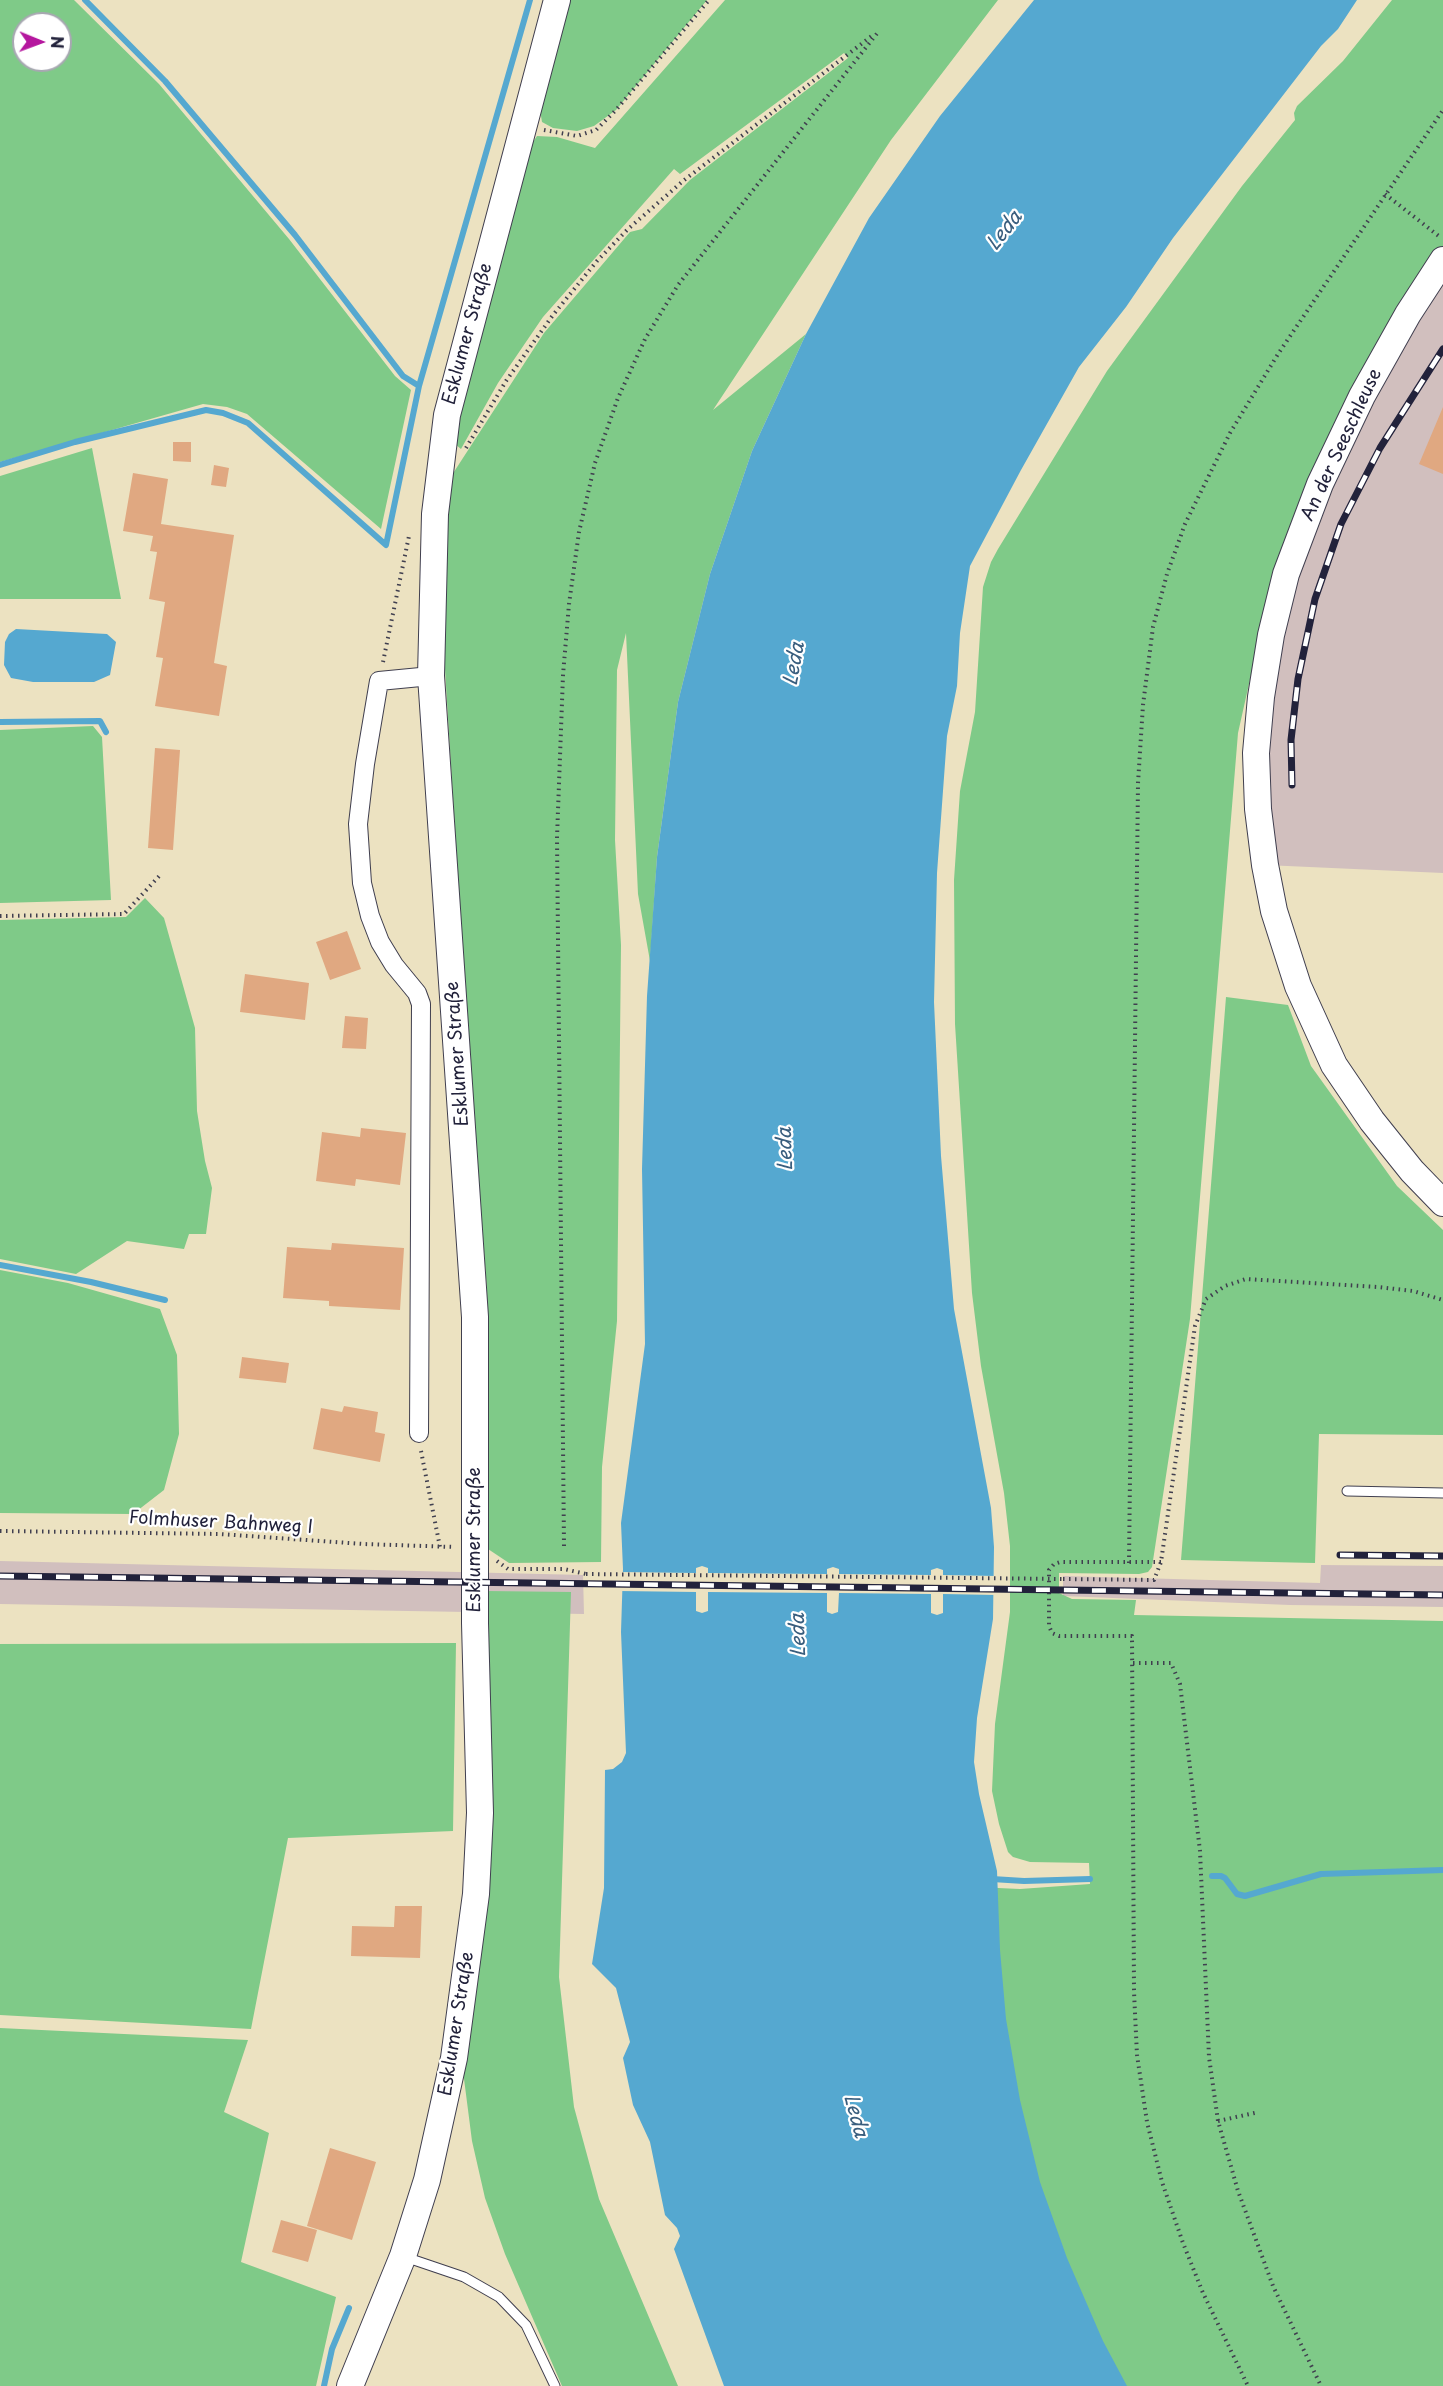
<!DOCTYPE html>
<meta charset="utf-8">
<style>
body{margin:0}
#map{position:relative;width:1443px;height:2386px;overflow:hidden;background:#ece2c1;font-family:"Playpen Sans",sans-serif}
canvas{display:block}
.north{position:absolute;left:12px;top:12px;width:60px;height:60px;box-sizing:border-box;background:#fff;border:2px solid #a7a7b1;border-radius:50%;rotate:91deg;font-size:16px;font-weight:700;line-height:24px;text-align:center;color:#22223b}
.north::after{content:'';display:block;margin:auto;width:21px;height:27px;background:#b5179e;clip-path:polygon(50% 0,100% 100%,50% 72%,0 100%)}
</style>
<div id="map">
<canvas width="1443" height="2386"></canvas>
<div class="north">N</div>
</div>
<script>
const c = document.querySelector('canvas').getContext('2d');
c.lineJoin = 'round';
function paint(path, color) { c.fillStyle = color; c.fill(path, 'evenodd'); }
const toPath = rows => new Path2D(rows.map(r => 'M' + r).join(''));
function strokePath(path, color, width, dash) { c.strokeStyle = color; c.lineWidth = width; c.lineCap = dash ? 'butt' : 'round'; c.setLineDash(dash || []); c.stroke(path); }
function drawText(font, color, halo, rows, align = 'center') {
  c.font = font + ' "Playpen Sans",sans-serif'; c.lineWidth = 4.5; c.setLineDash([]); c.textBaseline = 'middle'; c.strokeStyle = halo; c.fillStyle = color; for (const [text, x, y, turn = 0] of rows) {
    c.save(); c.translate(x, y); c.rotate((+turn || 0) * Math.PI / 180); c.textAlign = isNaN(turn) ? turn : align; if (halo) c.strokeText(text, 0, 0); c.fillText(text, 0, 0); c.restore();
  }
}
const industrial = toPath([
 [1443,260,1443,873,1265,865,1258,809,1286,574],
 [0,1561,583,1575,584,1614,0,1604],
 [1321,1565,1443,1566,1443,1607,1290,1605,1063,1596,1063,1576,1320,1583]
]);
const green = toPath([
 [0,0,74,0,159,84,289,239,395,376,411,390,381,529,247,414,227,407,203,404,0,462],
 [24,24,60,24,60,60,24,60],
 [568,0,707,0,616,110,594,126,577,131,553,128,542,122,540,110],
 [725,0,998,0,891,140,713,410,806,334,752,451,710,574,678,702,657,857,650,961,638,894,626,633,617,670,615,840,621,945,617,1321,602,1467,601,1562,509,1563,485,1547,489,1391,487,1290,469,1057,443,637,445,544,450,478,544,333,630,232,642,229,690,180,848,58,844,53,680,174,674,169,543,317,498,383,461,449,455,444,479,324,527,151,537,136,557,137,595,148],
 [1392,0,1443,0,1443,260,1408,314,1255,657,1238,733,1190,1319,1152,1567,1148,1572,1139,1574,1059,1573,1059,1593,1072,1599,1136,1600,1134,1615,1443,1621,1443,2386,1091,2386,1057,2312,971,1883,998,1888,1020,1889,1090,1884,1089,1863,1030,1862,1013,1857,1008,1852,999,1824,992,1791,995,1724,1010,1612,1010,1546,1004,1493,981,1366,972,1293,955,1024,954,880,960,791,975,712,983,587,991,562,998,549,1107,371,1242,186,1295,120,1294,113,1297,106,1343,61],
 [92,448,121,599,0,599,0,476],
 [93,726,102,737,111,900,0,903,0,730],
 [145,898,164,918,195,1028,197,1111,205,1161,212,1188,206,1234,189,1234,184,1249,127,1241,76,1274,0,1259,0,920,126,917],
 [1226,997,1288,1005,1311,1066,1397,1186,1443,1230,1443,1435,1319,1434,1315,1563,1181,1560],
 [0,1270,68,1283,160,1309,177,1355,179,1434,164,1490,133,1514,0,1513],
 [486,1591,571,1592,559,1977,574,2107,599,2199,678,2386,562,2386,505,2254,485,2198,472,2141,463,2071],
 [456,1643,453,1831,288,1838,251,2029,0,2015,0,1644],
 [0,2028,248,2040,224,2112,269,2133,241,2262,336,2297,316,2386,0,2386]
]);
const water = toPath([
 [1034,0,1357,0,1338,29,1321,46,1173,238,1126,307,1079,367,1021,470,970,566,960,633,957,686,947,736,937,873,934,1002,941,1156,954,1309,991,1508,994,1547,993,1619,977,1718,974,1762,979,1794,997,1871,1000,1950,1006,2019,1020,2100,1040,2182,1067,2258,1103,2341,1127,2386,724,2386,674,2249,680,2236,677,2228,665,2215,650,2142,633,2105,623,2058,630,2042,616,1988,592,1964,604,1888,605,1770,613,1769,622,1762,626,1753,621,1632,623,1569,621,1523,645,1344,642,1169,647,996,657,857,678,702,710,574,752,451,806,334,869,218,940,116],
 [16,629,107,634,116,642,110,675,94,682,33,682,11,678,4,665,5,642,9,634]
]);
const pier = toPath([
 [702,1566,708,1568,708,1573,827,1574,827,1569,833,1567,839,1569,839,1574,931,1575,931,1570,937,1568,943,1570,943,1575,997,1576,996,1595,943,1594,943,1613,937,1615,931,1613,931,1594,839,1593,838,1612,832,1614,827,1612,827,1593,708,1592,708,1611,702,1613,696,1611,696,1592,619,1591,620,1572,696,1573,696,1568]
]);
const stream = toPath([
 [85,0,165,81,295,235,403,376,419,386],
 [0,465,75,442,206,410,223,413,248,423,386,545,419,386,530,0],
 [0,722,100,721,106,732],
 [0,1265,91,1282,165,1300],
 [1212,1876,1221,1876,1225,1878,1237,1894,1245,1896,1321,1874,1443,1870],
 [992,1879,1024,1881,1090,1879],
 [324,2386,332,2349,349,2308]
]);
const building = toPath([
 [1443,407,1443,474,1419,464],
 [173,442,191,442,191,462,173,461],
 [214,465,229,468,226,487,211,485],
 [133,473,168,479,161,524,234,535,214,663,227,666,219,716,155,706,163,658,156,657,165,602,149,599,157,552,150,551,153,536,123,531],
 [155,748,180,750,173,850,148,848],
 [347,931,361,969,330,980,316,942],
 [245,974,309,983,305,1020,240,1012],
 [345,1016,368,1018,366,1049,342,1048],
 [361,1128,406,1133,400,1185,356,1179,355,1186,316,1181,322,1132,360,1137],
 [332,1243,404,1248,400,1310,329,1306,329,1301,283,1298,287,1247,331,1250],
 [242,1357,289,1363,286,1383,239,1378],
 [344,1406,378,1412,375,1432,385,1434,380,1462,313,1449,321,1408,342,1412],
 [395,1906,422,1906,420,1958,351,1956,352,1926,394,1927],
 [330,2148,376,2162,352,2240,307,2226],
 [281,2220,317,2230,308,2262,272,2252]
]);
const path = toPath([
 [544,130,577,136,596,130,616,110,709,0],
 [1385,194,1440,237],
 [466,448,506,381,553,315,597,261,627,230,683,181,873,35],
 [383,662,409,536],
 [0,916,124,914,162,873],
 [421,1451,440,1547],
 [0,1531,220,1534,363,1544,455,1547],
 [564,1546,557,838,563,675,569,604,579,532,595,463,618,398,645,339,678,285,879,31],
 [497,1561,508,1569,564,1569,586,1574],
 [1161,1562,1060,1562,1054,1564,1049,1570,1049,1626,1052,1633,1059,1636,1132,1636,1134,1992,1137,2055,1147,2122,1162,2182,1183,2243,1203,2293,1248,2386],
 [1129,1563,1138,783,1143,705,1153,627,1167,574,1185,524,1230,433,1278,354,1443,110],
 [1063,1579,1154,1580,1161,1562,1195,1326,1206,1299,1225,1286,1246,1279,1378,1287,1413,1291,1443,1300],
 [1133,1663,1171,1663,1180,1684,1200,1851,1209,2057,1218,2121,1238,2191,1273,2286,1321,2386],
 [1218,2121,1259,2112]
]);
const lane = toPath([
 [1347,1491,1443,1493],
 [405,2257,464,2277,499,2297,526,2325,555,2386]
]);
const street = toPath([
 [419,1433,421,1004,417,993,394,965,380,942,370,916,362,883,358,824,365,764,379,681,431,676]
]);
const secondary = toPath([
 [1443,260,1408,314,1362,396,1320,484,1286,574,1271,635,1261,697,1256,753,1258,809,1265,865,1274,911,1298,986,1334,1065,1372,1121,1412,1171,1443,1203],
 [350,2386,403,2256,427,2180,454,2058,476,1894,480,1813,475,1623,475,1317,431,676,435,514,447,415,557,0]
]);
const rail = toPath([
 [1292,785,1291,740,1298,679,1315,599,1341,524,1380,448,1443,349],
 [1340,1555,1443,1556],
 [0,1576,1443,1595]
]);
const pathBridge = toPath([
 [586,1574,1063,1579]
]);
const streetNames = [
 ["Esklumer Straße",468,334,-75],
 ["An der Seeschleuse",1342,445,-65],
 ["Esklumer Straße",458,1054,-94],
 ["Folmhuser Bahnweg I",221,1523,3],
 ["Esklumer Straße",475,1540,-90],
 ["Esklumer Straße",457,2024,-81]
];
const waterNames = [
 ["Leda",1005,231,-52],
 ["Leda",795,664,-80],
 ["Leda",786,1149,-92],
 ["Leda",799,1635,-92],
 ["Leda",855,2116,75]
];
paint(industrial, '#d1bfbe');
paint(green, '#7fca88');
paint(water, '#55a8d0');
paint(pier, '#ece2c1');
strokePath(stream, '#55a8d0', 6);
paint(building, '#e0a881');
strokePath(lane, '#403f4f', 11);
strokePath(street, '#403f4f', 20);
strokePath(secondary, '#403f4f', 28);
strokePath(path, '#403f4f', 4, [1.5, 4.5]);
strokePath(lane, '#fff', 9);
strokePath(street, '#fff', 18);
strokePath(secondary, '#fff', 26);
strokePath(rail, '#22223b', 7);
strokePath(rail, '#fff', 4.5, [14]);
strokePath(pathBridge, '#403f4f', 4, [1.5, 4.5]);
drawText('18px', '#22223b', '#fff', streetNames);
drawText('italic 20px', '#395e7e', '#fff', waterNames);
</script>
